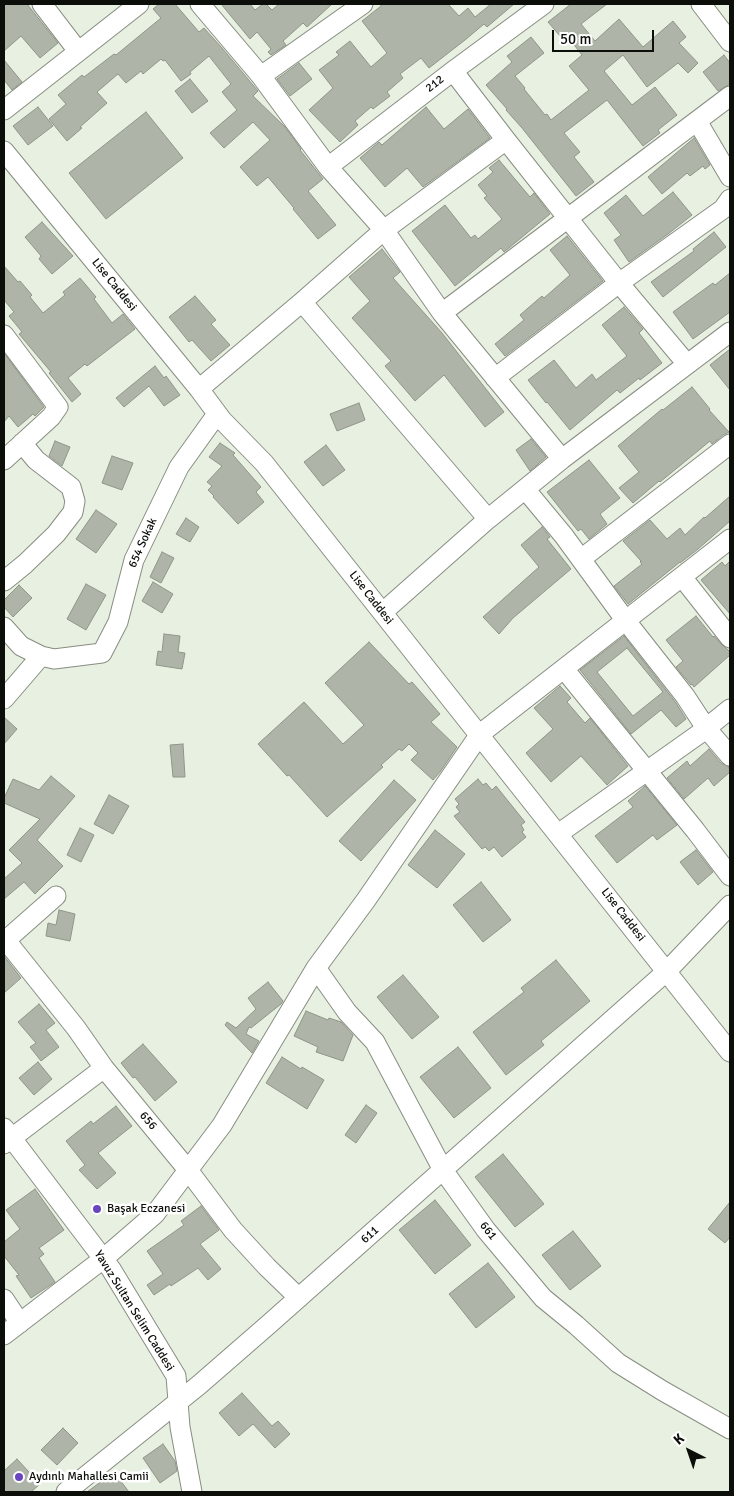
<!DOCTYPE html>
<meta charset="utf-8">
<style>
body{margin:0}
#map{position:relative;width:734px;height:1496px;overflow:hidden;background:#e8f0e2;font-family:Signika,sans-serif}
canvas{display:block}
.frame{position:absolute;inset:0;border:5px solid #0b0e09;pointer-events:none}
.north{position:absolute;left:664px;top:1426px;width:50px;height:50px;-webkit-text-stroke:4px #fff;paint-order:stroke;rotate:319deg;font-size:14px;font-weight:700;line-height:20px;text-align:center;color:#0b0e09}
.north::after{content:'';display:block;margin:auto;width:18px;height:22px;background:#0b0e09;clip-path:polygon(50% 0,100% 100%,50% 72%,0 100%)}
.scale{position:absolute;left:552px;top:30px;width:102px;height:22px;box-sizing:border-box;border:2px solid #0b0e09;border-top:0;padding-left:6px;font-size:15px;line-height:18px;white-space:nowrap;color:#0b0e09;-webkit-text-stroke:4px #fff;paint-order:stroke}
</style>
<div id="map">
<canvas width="734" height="1496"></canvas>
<div class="frame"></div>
<div class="north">K</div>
<div class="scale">50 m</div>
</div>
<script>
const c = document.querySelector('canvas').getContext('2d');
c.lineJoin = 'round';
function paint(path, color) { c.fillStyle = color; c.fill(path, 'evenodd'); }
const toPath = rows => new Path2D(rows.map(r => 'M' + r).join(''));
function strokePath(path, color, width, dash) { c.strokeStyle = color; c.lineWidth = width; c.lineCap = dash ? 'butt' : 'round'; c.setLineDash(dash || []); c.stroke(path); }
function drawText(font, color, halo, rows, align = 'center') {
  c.font = font + ' Signika,sans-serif'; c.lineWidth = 5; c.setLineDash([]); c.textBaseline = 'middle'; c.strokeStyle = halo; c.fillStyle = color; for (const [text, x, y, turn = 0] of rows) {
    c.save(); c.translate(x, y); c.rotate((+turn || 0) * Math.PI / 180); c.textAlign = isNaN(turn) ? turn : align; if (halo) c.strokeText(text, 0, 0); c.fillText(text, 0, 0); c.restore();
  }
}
const building = toPath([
 [4,4,27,4,58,43,40,58,21,36,4,51,4,4],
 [159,4,175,4,199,32,204,28,222,48,258,91,253,96,285,127,301,149,300,150,323,179,308,191,336,225,318,239,293,209,294,208,268,177,257,186,240,167,270,140,253,122,224,148,210,133,237,110,222,92,231,84,209,56,190,72,191,74,181,81,165,60,163,61,161,59,143,74,141,71,126,83,118,74,97,92,107,103,80,127,82,128,67,141,49,119,66,104,58,95,82,75,84,77,114,54,116,55,161,18,153,9,159,4],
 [221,4,250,4,255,10,263,4,266,4,272,10,279,4,332,4,307,27,303,23,283,41,286,45,271,55,268,52,271,49,257,32,250,39,221,4],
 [381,4,448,4,459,16,468,8,475,17,491,4,514,4,487,27,484,24,465,40,429,68,421,58,400,74,403,78,387,92,390,96,373,109,371,107,355,121,358,125,340,142,309,110,333,88,319,70,339,55,336,52,350,41,371,67,387,53,362,21,381,6,381,4],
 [571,4,607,4,581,24,595,41,619,19,643,47,673,21,686,37,679,43,698,63,688,73,678,63,647,87,623,55,604,71,632,105,655,87,677,115,658,130,660,133,643,146,607,100,564,133,580,152,574,157,594,182,576,196,522,128,506,110,507,109,486,85,512,62,507,56,531,37,544,53,515,76,525,88,524,89,545,115,547,114,551,120,589,90,569,66,582,55,564,32,560,36,548,22,571,4],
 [724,55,730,63,730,84,718,91,703,72,724,55],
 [4,60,22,82,12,90,4,80,4,60],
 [299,63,312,79,290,96,277,79,299,63],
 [190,79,208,101,192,113,175,91,190,79],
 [38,107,53,126,28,145,13,126,38,107],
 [426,107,444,129,468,109,490,138,423,187,407,168,385,187,360,158,379,142,382,145,426,107],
 [146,112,183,158,106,219,69,173,146,112],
 [694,138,710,165,705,169,703,166,690,176,687,173,662,194,648,177,694,138],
 [499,160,530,197,534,193,550,214,504,252,501,248,455,286,412,231,445,205,471,238,475,235,478,239,502,219,484,198,487,196,478,185,493,172,489,168,499,160],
 [673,192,692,215,668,234,629,262,614,240,621,235,604,213,626,195,643,216,673,192],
 [42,222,73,256,52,274,39,259,41,256,25,237,42,222],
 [714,232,726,247,663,297,651,282,694,251,693,249,714,232],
 [567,236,603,281,505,356,495,344,524,320,520,315,542,296,544,298,570,275,550,250,567,236],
 [382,249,400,272,393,278,442,333,504,412,485,427,444,375,415,401,385,366,391,361,352,318,370,301,349,277,382,249],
 [4,266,18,282,20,281,32,295,30,297,43,313,65,295,63,292,80,278,96,297,94,299,112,323,123,314,135,329,87,366,85,364,68,378,81,394,72,402,49,373,51,372,19,334,22,332,9,316,14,312,4,300,4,266],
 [730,273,730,312,693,339,673,312,713,283,715,285,730,273],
 [195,296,216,320,211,324,230,345,211,361,192,340,189,342,169,317,195,296],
 [624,307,643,329,639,333,662,363,640,380,639,378,620,393,617,390,570,430,547,402,546,403,528,380,554,360,576,388,592,374,596,380,627,356,602,325,624,307],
 [730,349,730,390,710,365,730,349],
 [4,353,44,407,35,416,33,414,18,427,9,416,4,422,4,353],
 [155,366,164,378,166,376,180,395,164,406,149,386,124,407,116,398,155,366],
 [692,387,710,409,709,410,729,432,723,435,712,444,710,441,660,482,659,481,633,503,619,488,639,472,618,446,662,409,663,410,692,387],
 [359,403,365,420,337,431,330,414,359,403],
 [531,439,546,457,530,471,516,450,531,439],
 [55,441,70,447,62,466,49,456,55,441],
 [220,443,235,453,233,455,261,487,256,492,264,502,238,524,213,497,214,496,208,490,212,486,207,482,222,466,209,457,220,443],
 [326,445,345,470,323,486,304,462,326,445],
 [112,456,133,463,122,490,102,483,112,456],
 [589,460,620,498,600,514,607,524,589,539,581,529,578,531,547,492,589,460],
 [730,496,730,521,698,549,680,563,680,562,628,604,614,586,642,564,640,562,641,561,623,541,650,520,667,539,680,528,685,535,704,517,705,518,730,496],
 [96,510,117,524,96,553,76,539,96,510],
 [186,518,199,527,190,542,176,534,186,518],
 [542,527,550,537,547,539,571,569,513,618,499,634,483,617,539,567,521,545,542,527],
 [162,552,174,558,161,583,150,577,162,552],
 [730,561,730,614,701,580,722,562,725,566,730,561],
 [153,582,173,594,162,613,142,601,153,582],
 [86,584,106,595,86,630,67,619,86,584],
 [19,585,32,598,13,617,4,607,4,600,19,585],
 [696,616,713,637,714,636,722,645,727,649,730,652,730,655,694,687,692,684,691,685,676,667,683,661,666,640,696,616],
 [164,634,180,636,178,652,185,653,182,669,156,665,158,651,162,652,164,634],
 [624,636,676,703,686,719,676,727,661,710,631,734,580,670,624,636],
 [627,648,663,692,633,716,597,672,627,648],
 [369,642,409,684,412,682,440,714,431,722,457,747,440,772,433,780,411,760,418,753,409,744,402,751,399,749,381,765,383,767,327,817,289,775,287,776,258,744,304,702,343,744,364,725,325,683,369,642],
 [560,686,571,698,567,702,585,723,590,718,628,766,607,785,581,756,551,782,526,753,553,729,534,708,560,686],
 [4,717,17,729,4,744,4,717],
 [183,744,185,777,173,777,170,745,183,744],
 [709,749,721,763,729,767,730,772,714,786,708,778,684,799,667,778,687,761,690,766,709,749],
 [51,776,75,796,37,840,63,866,35,894,24,882,4,899,4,879,22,863,9,850,40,819,4,803,4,798,13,779,39,790,51,776],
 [478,779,483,785,486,783,492,790,496,786,525,822,521,825,524,830,522,832,526,837,502,857,494,847,489,851,485,847,482,849,454,816,460,812,456,807,459,804,455,799,478,779],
 [394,780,416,800,361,861,339,841,394,780],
 [645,786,677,825,657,840,653,835,617,863,595,836,633,807,628,801,645,786],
 [109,795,129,806,113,834,94,824,109,795],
 [80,828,94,835,81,862,67,855,80,828],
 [435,830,465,854,437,888,408,865,435,830],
 [696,850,713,872,698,885,680,862,696,850],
 [481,882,511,920,483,942,453,905,481,882],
 [59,910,75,914,70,941,46,936,48,923,56,925,59,910],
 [4,956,21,978,4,993,4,956],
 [556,960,590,1001,541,1041,544,1045,506,1075,473,1032,524,992,521,988,556,960],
 [403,975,439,1017,412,1039,377,997,403,975],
 [268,982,283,1001,281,1004,251,1028,249,1027,246,1034,259,1041,252,1053,225,1025,227,1022,236,1028,256,1009,248,998,268,982],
 [39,1004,55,1023,46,1030,59,1047,41,1061,30,1047,36,1043,18,1022,39,1004],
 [306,1011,328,1020,329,1018,341,1022,353,1035,343,1061,316,1052,318,1047,294,1036,306,1011],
 [143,1044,177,1082,155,1101,135,1077,133,1078,121,1063,143,1044],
 [458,1047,491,1088,454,1118,420,1077,458,1047],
 [282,1057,301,1069,302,1067,324,1080,307,1109,266,1083,282,1057],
 [38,1062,52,1079,34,1095,19,1078,38,1062],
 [366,1105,377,1113,356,1143,345,1135,366,1105],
 [116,1106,132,1126,98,1153,116,1173,97,1189,79,1170,85,1165,66,1141,91,1121,93,1124,116,1106],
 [503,1154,544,1204,515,1227,475,1177,503,1154],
 [35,1189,64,1230,39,1248,44,1254,39,1258,55,1282,31,1298,16,1276,19,1275,4,1256,4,1242,20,1229,6,1210,35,1189],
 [435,1200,471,1245,435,1274,399,1230,435,1200],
 [730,1202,730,1237,725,1243,708,1229,730,1202],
 [201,1206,219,1230,200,1244,221,1269,208,1280,198,1268,171,1286,170,1284,154,1295,147,1285,163,1274,147,1251,184,1225,181,1221,201,1206],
 [573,1231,601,1266,570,1290,542,1255,573,1231],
 [488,1263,515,1297,476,1328,449,1294,488,1263],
 [242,1393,272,1426,278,1421,290,1434,275,1448,253,1424,239,1436,219,1413,242,1393],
 [63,1428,78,1443,57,1465,41,1450,63,1428],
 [163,1444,175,1461,177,1471,160,1483,143,1458,163,1444],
 [17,1459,40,1484,31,1492,4,1492,4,1471,17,1459],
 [114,1472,129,1492,87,1492,114,1472]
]);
const minor = toPath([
 [42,4,78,51],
 [200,4,261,76,328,167,384,230,442,313,562,459],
 [701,4,730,42],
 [453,71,506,140,619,283,687,364],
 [261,76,363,4],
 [4,110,139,4],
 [697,121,730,177],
 [4,151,199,389,222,420,264,463,730,1052],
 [328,167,453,71,544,4],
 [302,302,488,519],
 [442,313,730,96],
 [4,335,58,407,51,417,4,460],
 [495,378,619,283,723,209,730,199],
 [199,389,302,302,384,230,506,140],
 [525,489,564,536,626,621,685,696,706,728,730,756],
 [581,559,730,444],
 [682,577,730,638],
 [4,581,25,564,56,534,73,512,75,501,71,487,36,460,22,443],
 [383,612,488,519,562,459,730,332],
 [4,627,21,646,41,656,54,659,102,653,118,622,134,560,179,467,217,414],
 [564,669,695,830,730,876],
 [4,699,41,656],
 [558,834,699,734,730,709],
 [4,938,76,1028,104,1068,188,1170,233,1230,267,1267,299,1298],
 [4,942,56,896],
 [316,968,347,1012,375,1042,443,1170,486,1230,543,1298,576,1325,618,1363,663,1391,730,1429],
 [4,1128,111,1269,176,1376,180,1427,192,1492],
 [4,1144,104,1068],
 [4,1299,20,1323],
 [4,1335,103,1259,155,1214,222,1125,316,968,366,900,480,734,730,539],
 [66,1492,199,1385,268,1325,667,971,730,905]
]);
const markers = [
 [97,1209,5,"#6946bf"],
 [19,1477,5,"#6946bf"]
];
const streetNames = [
 ["212",435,84,-38],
 ["Lise Caddesi",114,285,51],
 ["654 Sokak",143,543,-66],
 ["Lise Caddesi",371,598,52],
 ["Lise Caddesi",623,915,52],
 ["656",148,1121,50],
 ["661",488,1231,52],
 ["611",370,1235,-42],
 ["Yavuz Sultan Selim Caddesi",134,1311,58]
];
const poiNames = [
 ["Başak Eczanesi",107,1209],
 ["Aydınlı Mahallesi Camii",29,1477]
];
paint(building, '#aeb5a8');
strokePath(building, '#8e9688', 1);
strokePath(minor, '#878e81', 21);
strokePath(minor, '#fff', 19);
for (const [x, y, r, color] of markers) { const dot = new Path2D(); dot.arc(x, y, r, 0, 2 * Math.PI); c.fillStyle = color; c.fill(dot); strokePath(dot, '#fff', 2); }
drawText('12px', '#0b0e09', '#fff', streetNames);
drawText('12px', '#0b0e09', '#fff', poiNames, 'left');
</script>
